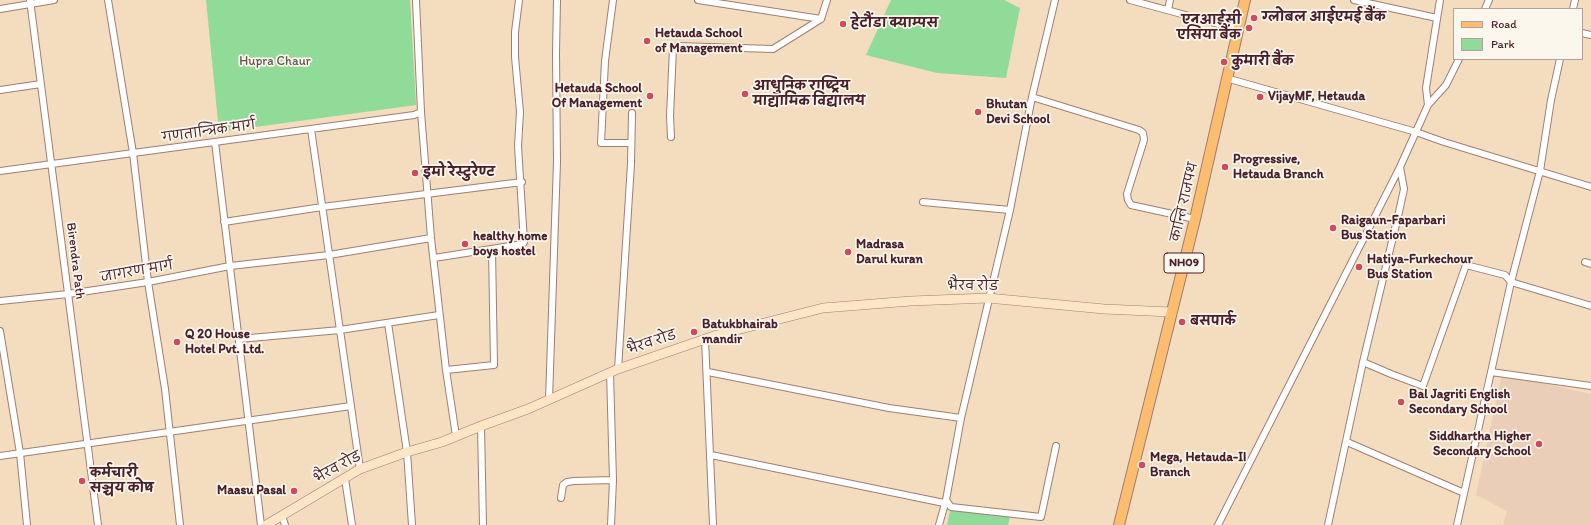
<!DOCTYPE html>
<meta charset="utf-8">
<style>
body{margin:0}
#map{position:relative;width:1591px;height:525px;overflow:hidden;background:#f4dcbf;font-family:Itim,sans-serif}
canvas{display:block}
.legend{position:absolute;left:1453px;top:8px;width:130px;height:52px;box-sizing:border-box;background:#fbf7ec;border:1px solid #b4a19f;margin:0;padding:5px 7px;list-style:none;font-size:12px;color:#4a1f2b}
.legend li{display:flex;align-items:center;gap:8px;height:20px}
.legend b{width:20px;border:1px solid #b4a19f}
</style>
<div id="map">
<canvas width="1591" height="525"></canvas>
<ul class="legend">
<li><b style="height:5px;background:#fcbd6f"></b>Road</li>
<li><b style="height:11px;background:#90db97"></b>Park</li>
</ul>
</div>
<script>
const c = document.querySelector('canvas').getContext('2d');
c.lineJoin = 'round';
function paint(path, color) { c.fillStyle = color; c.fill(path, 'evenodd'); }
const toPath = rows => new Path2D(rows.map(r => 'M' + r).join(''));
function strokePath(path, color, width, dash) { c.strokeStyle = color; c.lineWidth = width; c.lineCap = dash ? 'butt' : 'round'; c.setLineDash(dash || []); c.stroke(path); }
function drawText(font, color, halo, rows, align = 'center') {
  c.font = font + ' Itim,"Playpen Sans Deva",sans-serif'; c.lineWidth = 3.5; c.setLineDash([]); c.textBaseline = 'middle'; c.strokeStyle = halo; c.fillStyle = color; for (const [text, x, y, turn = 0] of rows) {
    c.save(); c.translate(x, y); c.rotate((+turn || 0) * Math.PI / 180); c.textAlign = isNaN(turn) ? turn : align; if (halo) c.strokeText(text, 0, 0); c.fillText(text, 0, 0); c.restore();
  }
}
const built = toPath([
 [1502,374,1591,394,1591,525,1503,525,1507,511,1476,495]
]);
const green = toPath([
 [206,0,410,0,416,105,219,132],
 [891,0,1004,0,1020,8,1006,78,937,73,866,55],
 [951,507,1010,516,1008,525,947,525]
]);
const street = toPath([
 [30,0,98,525],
 [108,0,133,153,148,282,165,389,180,525],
 [416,0,421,112,431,238,446,370,456,436],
 [613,0,605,61,601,143,631,143],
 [698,0,821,19],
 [1130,0,1237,29],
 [1354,0,1437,18],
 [0,9,54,0],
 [1485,9,1489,0],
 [1573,9,1575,0],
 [1168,10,1170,0],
 [1582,33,1591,35],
 [1226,78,1416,132,1444,142,1591,187],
 [0,90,41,84],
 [1032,97,1139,130,1143,133,1144,140,1127,194,1128,200,1131,205,1195,219],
 [1428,105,1446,85,1459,59],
 [311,129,360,469],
 [671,137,670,116,673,48,677,46,773,49,821,19,827,0],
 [215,142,261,525],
 [0,171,414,115,421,112],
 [923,202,1010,210],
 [224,222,322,207,522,182],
 [434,258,523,244,524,242,518,146,520,112,515,57,515,32,519,0],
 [1585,262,1591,264],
 [0,301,68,294,148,282,230,266,329,255,431,238],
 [388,323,407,452,412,525],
 [0,331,20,453,27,525],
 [239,339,340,330,439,315],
 [705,339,713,525],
 [1363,362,1391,374,1423,386,1466,265,1505,275,1511,282,1591,306],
 [618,369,631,164,632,113],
 [446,370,494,365,492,249],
 [610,372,613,480,611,525],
 [708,372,889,408,961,418],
 [1491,372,1591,386],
 [549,400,557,162,556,53,557,0],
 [481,426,483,525],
 [1347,442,1464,493],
 [711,455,944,503],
 [0,456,351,406],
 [345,479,352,525],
 [561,498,563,485,567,482,574,481,613,480],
 [946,500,951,507,1041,517,1056,446],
 [282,516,285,525],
 [939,525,946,500,961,418,1010,210,1032,97,1055,0],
 [1218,525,1400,167],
 [1328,525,1363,362,1399,212,1404,189,1400,167,1428,105,1426,88,1440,0],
 [1457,525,1511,282,1540,171,1551,100,1560,59]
]);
const secondary = toPath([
 [266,525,360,469,407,452,442,442,481,426,528,409,618,369,717,335,823,308,911,301,988,298,1104,309,1171,312]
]);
const primary = toPath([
 [1119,525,1195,219,1245,0]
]);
const markers = [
 [1254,18,4,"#d1495b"],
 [843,24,4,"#d1495b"],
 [1249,28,4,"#d1495b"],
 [647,41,4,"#d1495b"],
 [1224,62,4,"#d1495b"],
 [745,94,4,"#d1495b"],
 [650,96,4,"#d1495b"],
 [1260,97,4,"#d1495b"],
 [978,112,4,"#d1495b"],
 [1225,167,4,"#d1495b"],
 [415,173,4,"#d1495b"],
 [1333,228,4,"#d1495b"],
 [465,244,4,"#d1495b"],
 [848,252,4,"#d1495b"],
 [1359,267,4,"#d1495b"],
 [1182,322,4,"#d1495b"],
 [694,332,4,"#d1495b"],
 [177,342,4,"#d1495b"],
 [1401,402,4,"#d1495b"],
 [1539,444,4,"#d1495b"],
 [1142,465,4,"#d1495b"],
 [82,481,4,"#d1495b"],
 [294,491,4,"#d1495b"]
];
const shields = [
 [1184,263,40]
];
const shieldNames = [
 ["NH09",1184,263]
];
const poiNames = [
 ["ग्लोबल आईएमई बैंक",1262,18],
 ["एनआईसी",1241,21,"right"],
 ["एसिया बैंक",1241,36,"right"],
 ["हेटौंडा क्याम्पस",851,24],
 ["Hetauda School",655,34],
 ["of Management",655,49],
 ["कुमारी बैंक",1232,62],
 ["आधुनिक राष्ट्रिय",753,87],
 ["माद्यामिक विद्यालय",753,102],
 ["Hetauda School",642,89,"right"],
 ["Of Management",642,104,"right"],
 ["VijayMF, Hetauda",1268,97],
 ["Bhutan",986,105],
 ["Devi School",986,120],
 ["Progressive,",1233,160],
 ["Hetauda Branch",1233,175],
 ["इमो रेस्टुरेण्ट",423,173],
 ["Raigaun-Faparbari",1341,221],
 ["Bus Station",1341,236],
 ["healthy home",473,237],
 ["boys hostel",473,252],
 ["Madrasa",856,245],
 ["Darul kuran",856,260],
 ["Hatiya-Furkechour",1367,260],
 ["Bus Station",1367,275],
 ["बसपार्क",1190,322],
 ["Batukbhairab",702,325],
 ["mandir",702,340],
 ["Q 20 House",185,335],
 ["Hotel Pvt. Ltd.",185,350],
 ["Bal Jagriti English",1409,395],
 ["Secondary School",1409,410],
 ["Siddhartha Higher",1531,437,"right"],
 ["Secondary School",1531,452,"right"],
 ["Mega, Hetauda-II",1150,458],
 ["Branch",1150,473],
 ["कर्मचारी",90,474],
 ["सञ्चय कोष",90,489],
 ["Maasu Pasal",286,491,"right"]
];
const parkNames = [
 ["Hupra Chaur",275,62]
];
const streetNames = [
 ["गणतान्त्रिक मार्ग",209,132,-8],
 ["कान्ति राजपथ",1185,202,-77],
 ["Birendra Path",75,261,83],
 ["जागरण मार्ग",137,272,-10],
 ["भैरव रोड",973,287],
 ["भैरव रोड",652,343,-19],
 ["भैरव रोड",338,468,-29]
];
paint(built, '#eaceb7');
paint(green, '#90db97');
strokePath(street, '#9f7e75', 8);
strokePath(secondary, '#9f7e75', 10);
strokePath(primary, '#9f7e75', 12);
strokePath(street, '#fff', 6);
strokePath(secondary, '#fee5c5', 9);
strokePath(primary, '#fcbd6f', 10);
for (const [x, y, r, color] of markers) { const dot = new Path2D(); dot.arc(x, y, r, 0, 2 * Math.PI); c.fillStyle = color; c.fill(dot); strokePath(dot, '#fbf7ec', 1.5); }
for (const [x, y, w] of shields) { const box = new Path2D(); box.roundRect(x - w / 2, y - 10, w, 20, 3); c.fillStyle = '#fbf7ec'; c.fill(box); strokePath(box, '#4a1f2b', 1); }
drawText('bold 12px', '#4a1f2b', null, shieldNames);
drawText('bold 13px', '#4a1f2b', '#fbf7ec', poiNames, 'left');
drawText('13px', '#5f574b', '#fbf7ec', parkNames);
drawText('13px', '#4a1f2b', '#fbf7ec', streetNames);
</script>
